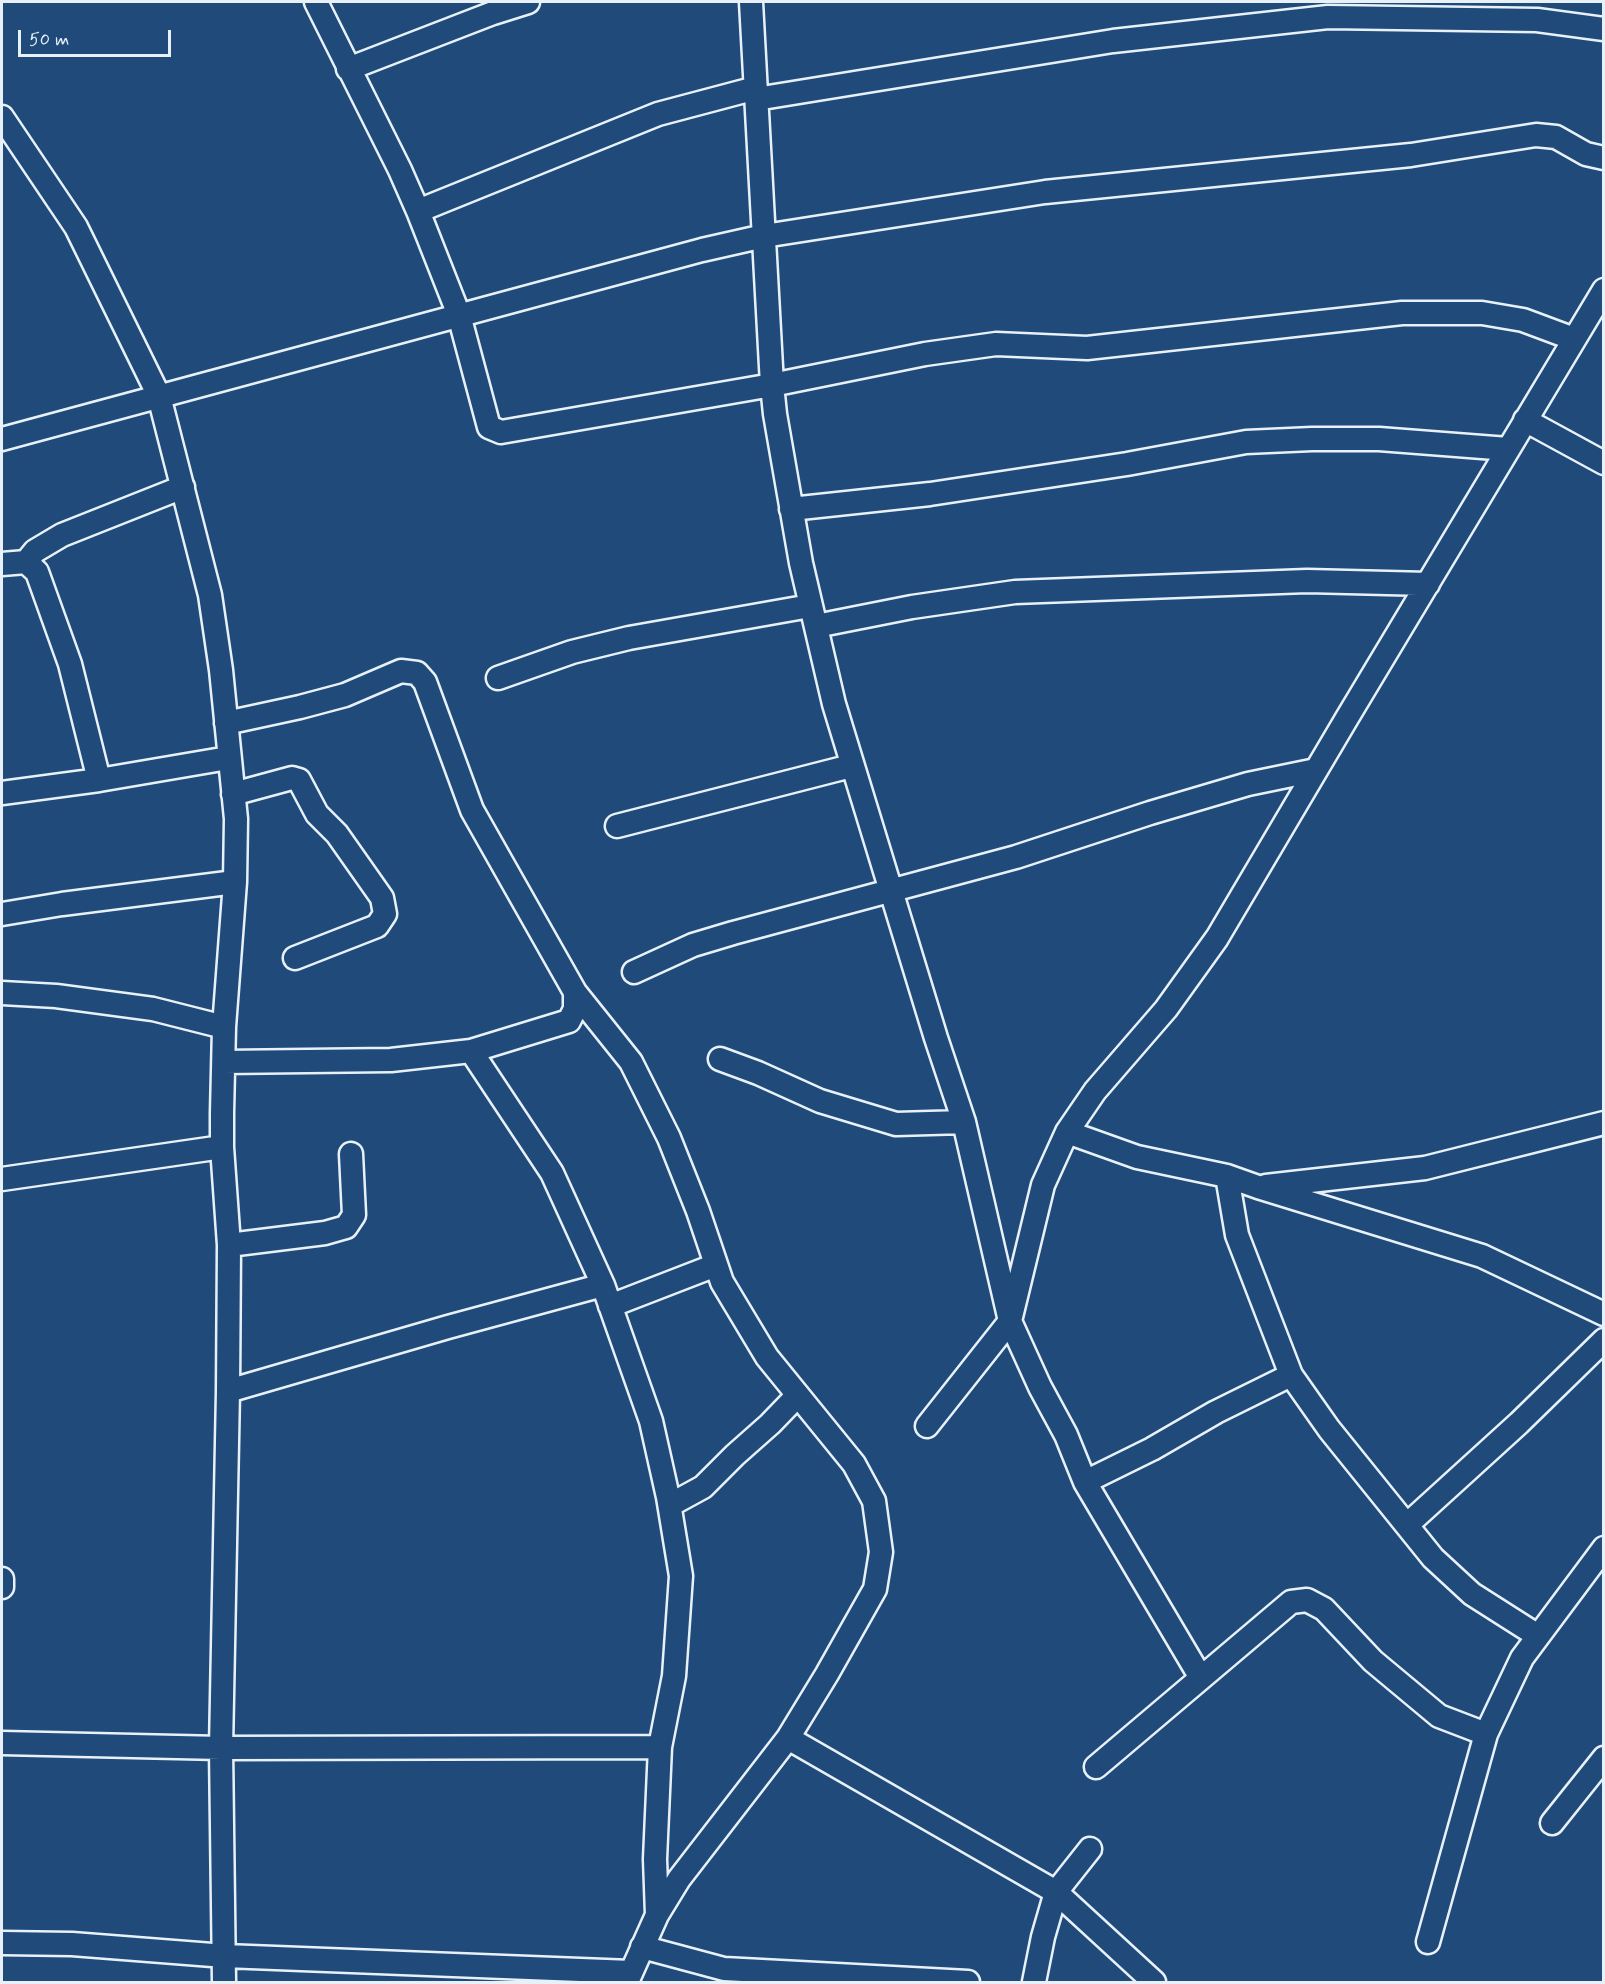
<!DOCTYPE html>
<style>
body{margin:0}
#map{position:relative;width:1605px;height:1984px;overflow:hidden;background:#1f4a7a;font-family:Mynerve,sans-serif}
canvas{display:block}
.frame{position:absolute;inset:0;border:3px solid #e8f1f8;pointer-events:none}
.scale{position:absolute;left:18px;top:30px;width:153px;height:27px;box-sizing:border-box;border:3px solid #e8f1f8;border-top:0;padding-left:8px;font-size:18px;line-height:21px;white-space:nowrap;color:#e8f1f8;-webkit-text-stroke:4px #1f4a7a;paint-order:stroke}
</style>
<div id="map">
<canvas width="1605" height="1984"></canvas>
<div class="frame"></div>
<div class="scale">50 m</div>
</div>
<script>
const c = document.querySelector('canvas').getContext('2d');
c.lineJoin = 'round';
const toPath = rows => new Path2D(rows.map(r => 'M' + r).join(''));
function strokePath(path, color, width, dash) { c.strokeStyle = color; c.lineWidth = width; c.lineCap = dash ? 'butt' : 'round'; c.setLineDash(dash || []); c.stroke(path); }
const minor = toPath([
 [316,2,400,170,418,211,459,315,489,427,501,432,772,385,925,354,996,344,1087,348,1402,313,1482,313,1523,320,1574,339],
 [751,2,772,385,775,414,801,563,834,704,936,1038,964,1122,1010,1321,1040,1387,1066,1435,1085,1482,1201,1678],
 [348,69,493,13,528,2],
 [756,99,1113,41,1328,17,1537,20,1604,29],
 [2,117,76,227,159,396,210,595,221,670,236,819,235,882,224,1027,222,1113,222,1147,229,1245,228,1391,221,1748,224,1982],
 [418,211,658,114,756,88],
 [1525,420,1604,463],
 [2,439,702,250,764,236,1045,192,1411,155,1536,135,1556,137,1586,154,1604,158],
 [791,509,930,494,1127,464,1246,442,1312,439,1379,439,1508,449],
 [26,562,35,551,62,535,183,487],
 [2,564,26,562,37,572,70,664,99,780],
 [816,626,912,607,1015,592,1307,581,1428,584],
 [498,678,572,652,629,638,810,606],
 [2,793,99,780,228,758],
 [233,794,292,778,299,780,317,814,337,834,382,898,385,914,377,926,295,958],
 [617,826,851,766],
 [2,914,62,904,235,882],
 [634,972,693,945,733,933,1016,857,1150,813,1248,784,1316,770],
 [575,992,631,1062,669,1138,698,1211,722,1282,767,1357,854,1464,874,1501,881,1552,875,1589,827,1674,788,1738,679,1879,657,1915,627,1982],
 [2,993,56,996,153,1009,224,1027],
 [471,1051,552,1173,603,1285,651,1421,668,1497,681,1576,674,1676,660,1747,655,1859,657,1915],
 [720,1059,758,1073,820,1101,896,1124,964,1122],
 [224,1062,391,1060,471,1051,569,1021,575,1009,575,992,472,810,425,682,417,673,401,671,345,695,300,707,226,723],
 [1067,1132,1137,1157,1227,1176,1258,1187,1482,1256,1604,1314],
 [1227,1176,1237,1235,1291,1375,1329,1429,1433,1558,1472,1594,1538,1636],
 [2,1179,222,1147],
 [1266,1186,1425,1168,1604,1123],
 [229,1245,325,1233,346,1227,354,1215,351,1154],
 [610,1306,716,1265],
 [228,1391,448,1327,603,1285],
 [927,1426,1010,1321,1043,1185,1067,1132,1095,1091,1166,1009,1217,938,1347,718,1604,290],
 [1085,1482,1152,1449,1216,1412,1291,1375],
 [670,1505,703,1487,735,1455,770,1424,798,1395],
 [1408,1524,1519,1423,1604,1340],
 [2,1579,2,1587],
 [788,1738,1056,1892,1154,1982],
 [2,1743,221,1748,660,1747],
 [1096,1767,1291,1602,1307,1600,1324,1609,1373,1661,1439,1716,1486,1734],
 [1552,1823,1604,1758],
 [1428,1942,1486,1734,1522,1658,1604,1548],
 [2,1943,72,1944,225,1956,631,1972],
 [642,1947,724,1969,968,1982],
 [1034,1982,1043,1937,1056,1892,1090,1849]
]);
strokePath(minor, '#e8f1f8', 27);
strokePath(minor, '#1f4a7a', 22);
</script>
